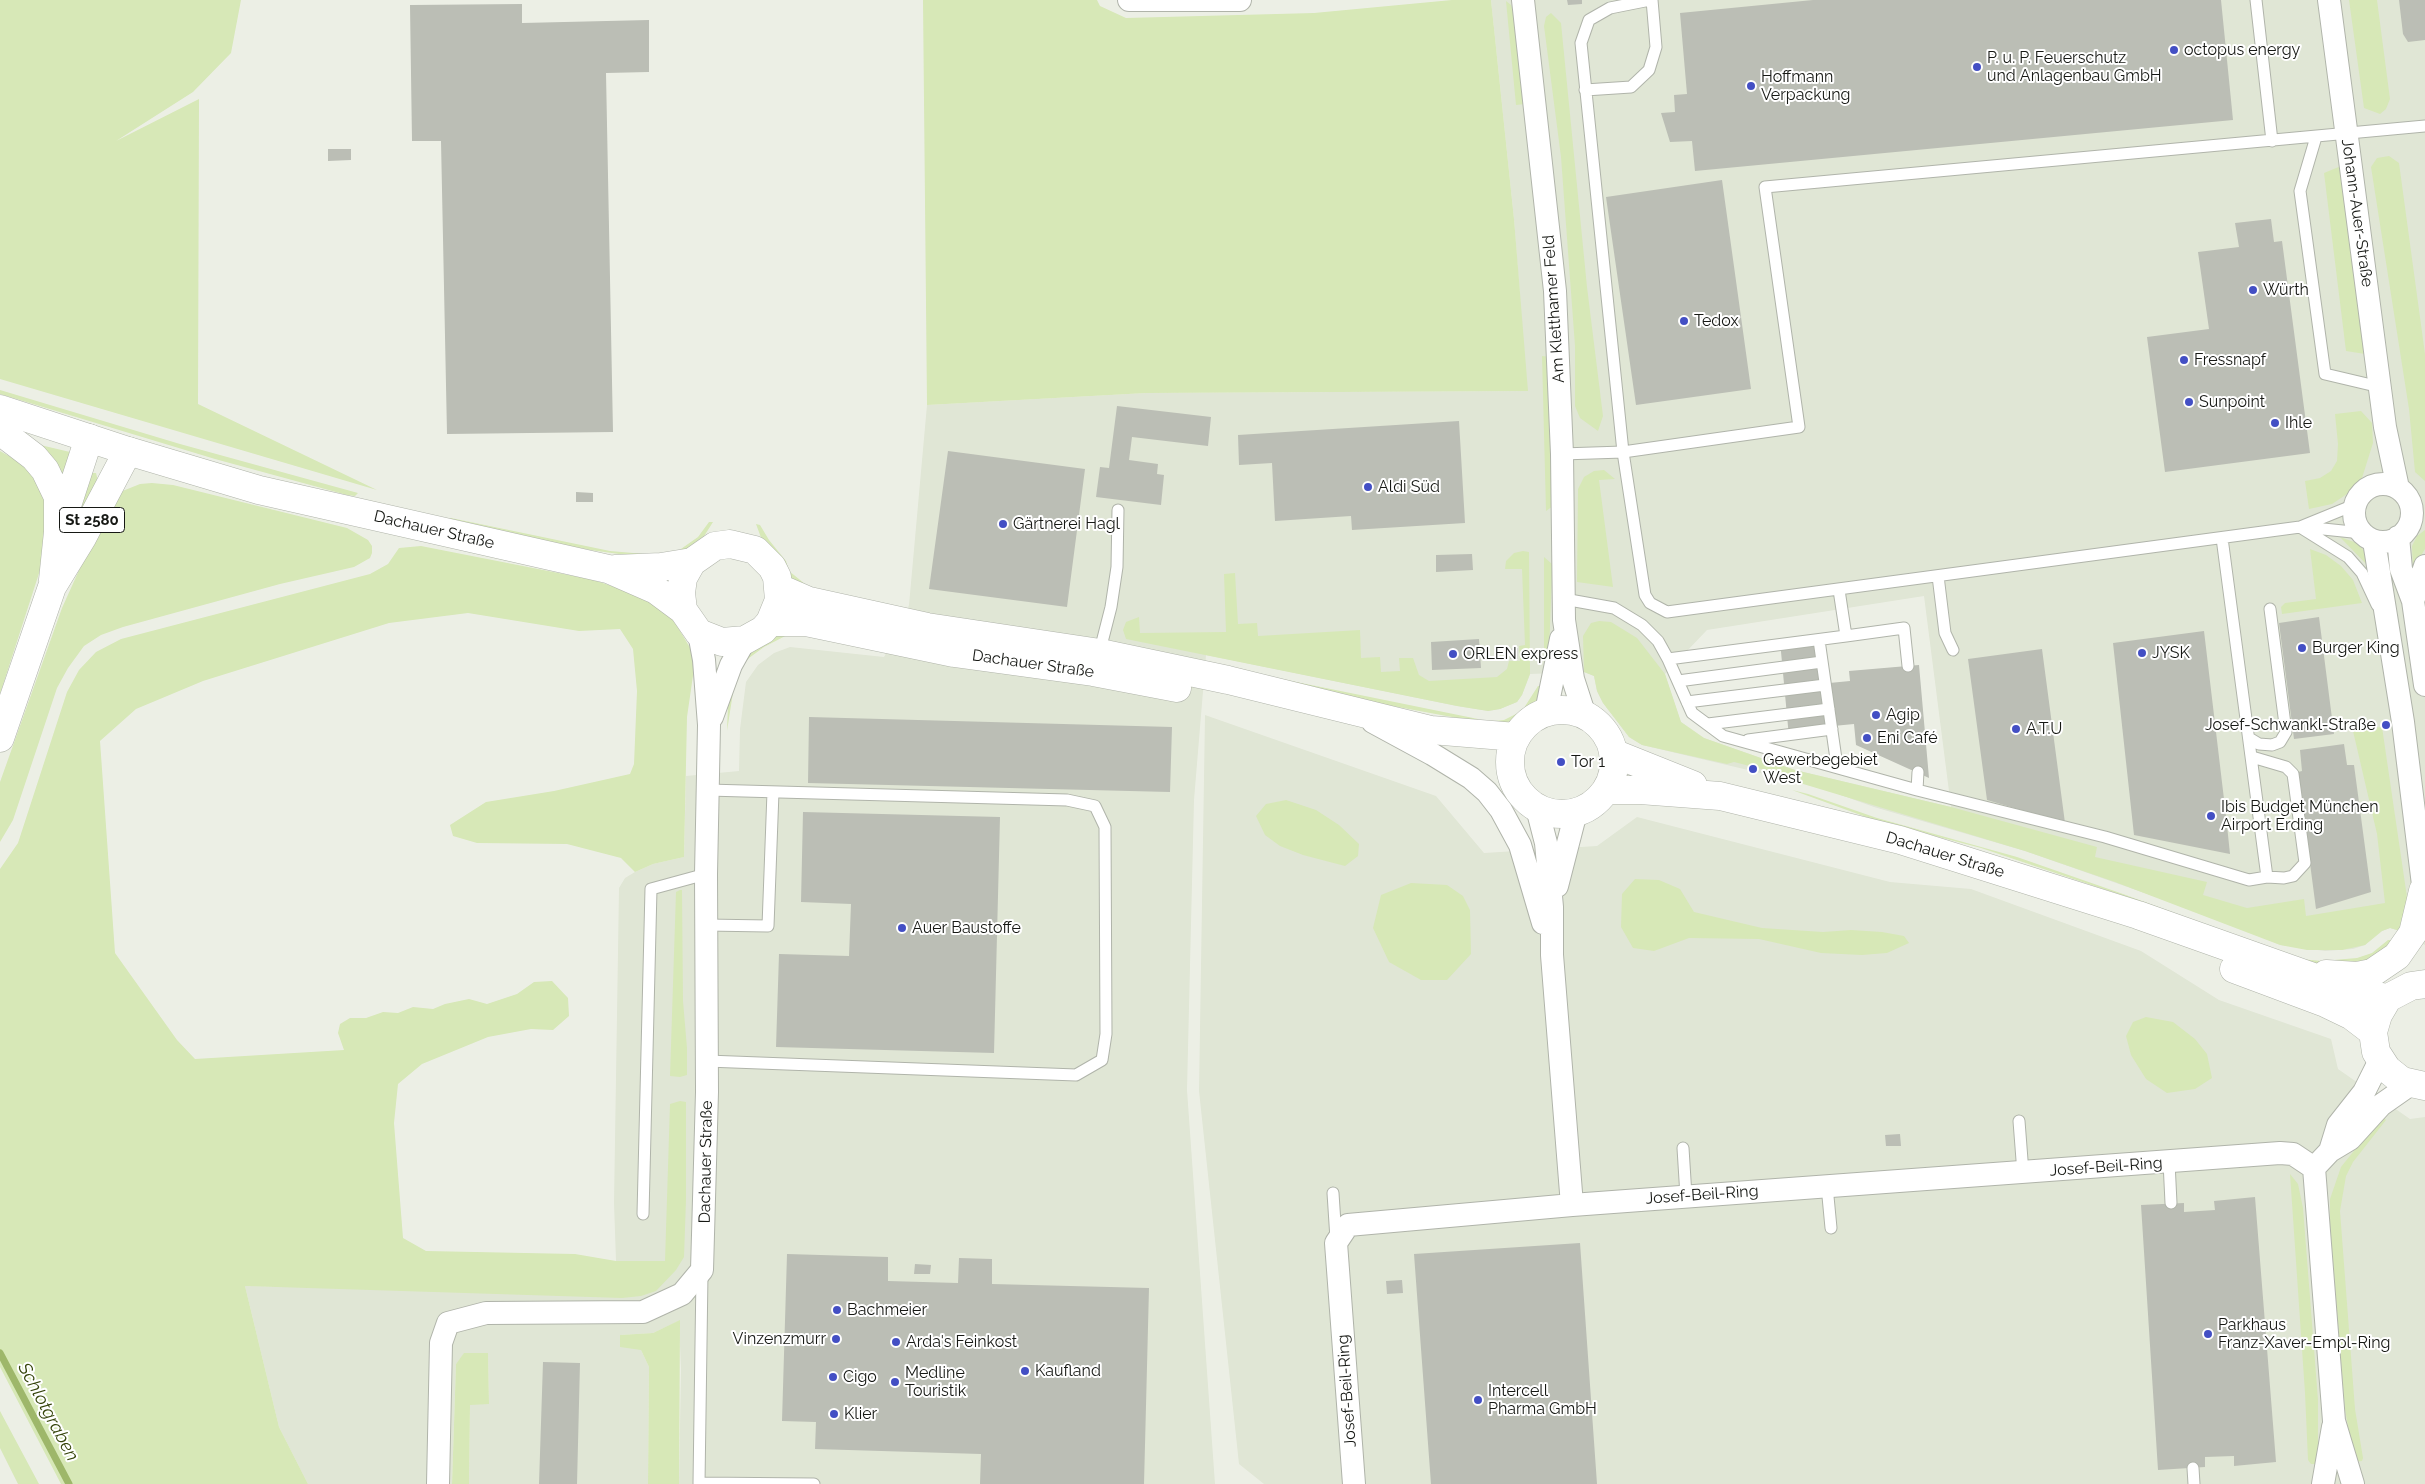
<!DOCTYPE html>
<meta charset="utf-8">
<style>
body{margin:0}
canvas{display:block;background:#ecefe5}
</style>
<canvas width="2425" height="1484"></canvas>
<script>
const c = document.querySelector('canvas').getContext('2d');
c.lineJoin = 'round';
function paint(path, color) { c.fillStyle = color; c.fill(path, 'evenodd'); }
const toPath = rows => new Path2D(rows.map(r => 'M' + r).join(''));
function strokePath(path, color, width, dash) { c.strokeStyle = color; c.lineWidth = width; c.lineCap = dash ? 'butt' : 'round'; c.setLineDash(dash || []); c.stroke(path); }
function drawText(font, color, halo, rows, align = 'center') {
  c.font = font + ' Raleway,sans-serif'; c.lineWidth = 4; c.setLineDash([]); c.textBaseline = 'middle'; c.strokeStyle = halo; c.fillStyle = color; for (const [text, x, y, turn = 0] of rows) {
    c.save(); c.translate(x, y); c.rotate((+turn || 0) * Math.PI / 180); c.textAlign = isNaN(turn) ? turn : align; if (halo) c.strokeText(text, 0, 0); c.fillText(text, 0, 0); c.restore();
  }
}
const built = toPath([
 [1491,0,2425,0,2425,945,2400,931,2390,928,2382,931,2365,945,2353,949,2325,951,2281,945,2210,916,2025,851,1874,807,1816,786,1642,745,1629,737,1603,703,1597,691,1594,676,1584,672,1530,674,1522,695,1517,702,1500,709,1488,711,1457,706,1206,655,1194,800,1187,1090,1215,1484,679,1484,681,1370,679,1321,653,1333,620,1335,641,1350,649,1367,648,1484,469,1484,470,1404,489,1404,488,1353,465,1353,456,1364,452,1484,308,1484,279,1427,245,1286,358,1288,628,1267,616,1261,614,1203,619,888,625,878,635,872,653,864,684,857,686,776,739,771,740,729,746,682,758,665,774,653,790,647,884,657,900,629,909,605,927,405,1146,393,1527,391,1514,219],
 [1924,596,1951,807,1795,770,1704,738,1681,722,1665,674,1707,630],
 [1205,715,1436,796,1484,853,1597,846,1637,817,1890,882,1971,889,2141,951,2219,1000,2331,1039,2338,1069,2410,1119,2425,1117,2425,1484,1264,1484,1239,1464,1199,1091]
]);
const green = toPath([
 [0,0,241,0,231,53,193,92,116,141,199,99,198,404,377,490,0,379],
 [923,0,1097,0,1100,6,1126,18,1314,13,1452,0,1491,0,1514,219,1528,391,1146,393,927,405],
 [2349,0,2377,0,2390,99,2386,109,2380,114,2364,108],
 [1506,1,1511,5,1515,16,1525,104,1516,105],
 [1551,13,1561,23,1587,287,1603,416,1598,431,1580,418,1575,406,1575,346,1561,157,1544,26,1546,17],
 [2389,156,2399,163,2425,354,2425,481,2415,472,2409,409,2371,167,2377,158],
 [2341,166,2365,354,2346,351,2324,173],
 [1542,356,1550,357,1553,506,1546,511],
 [0,390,180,444,358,493,355,496,347,495,215,459,0,394],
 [2361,411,2372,423,2373,443,2362,478,2350,492,2332,504,2309,509,2305,481,2320,478,2331,471,2337,461,2338,444,2335,414],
 [36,444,70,452,62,480],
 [0,451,30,468,47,493,43,561,0,694],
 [1604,470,1615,479,1599,480,1613,587,1577,582,1578,489,1584,477,1594,471],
 [92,473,96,473,98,481,97,488,70,529,89,475],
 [152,483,173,485,347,528,368,540,372,546,372,553,370,558,354,567,280,584,123,627,101,635,84,646,68,668,57,688,13,820,0,842,0,782,62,608,94,537,120,492,140,484],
 [451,518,610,551,645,554,669,554,678,551,698,537,709,522,713,522,701,541,686,552,648,558,590,550,473,527,449,520],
 [756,524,760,525,769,540,786,561,789,571,805,584,792,581,763,543],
 [2425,530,2425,549,2413,568,2412,546,2417,536],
 [2340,537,2357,543,2365,552,2370,568],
 [421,546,594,580,658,602,671,616,692,651,695,662,687,717,684,857,653,864,635,872,621,858,567,844,477,843,453,836,450,825,486,802,554,791,630,774,634,764,637,691,633,649,620,629,579,631,468,613,389,623,203,681,136,709,100,741,115,953,177,1040,195,1059,344,1050,338,1033,340,1024,350,1018,366,1018,383,1012,398,1013,413,1007,433,1009,445,1004,469,999,487,1004,517,994,534,982,552,981,568,998,569,1016,553,1030,531,1029,488,1037,422,1064,398,1084,394,1123,403,1238,426,1251,575,1254,616,1261,665,1261,670,1104,680,1101,686,1102,686,1200,684,1257,676,1270,656,1291,641,1296,622,1298,245,1286,279,1427,308,1484,61,1484,0,1367,0,869,18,843,67,692,79,670,96,652,121,639,370,574,388,564,399,548],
 [2310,549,2326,555,2341,566,2353,580,2362,603,2282,614,2281,607,2285,603,2316,599],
 [1523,551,1529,552,1530,674,1522,695,1517,702,1500,709,1488,711,1457,706,1126,639,1123,630,1126,622,1139,617,1140,633,1226,632,1224,574,1235,573,1238,624,1257,623,1258,636,1360,630,1361,658,1380,657,1381,672,1400,671,1399,658,1413,658,1419,675,1429,681,1497,677,1507,669,1509,661,1520,661,1519,646,1525,645,1522,569,1505,569,1506,561,1514,553],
 [1544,557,1552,564,1552,575,1549,652,1544,671],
 [1599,621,1611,622,1637,638,1665,674,1681,722,1704,738,1795,770,1951,807,2097,847,2095,857,2207,882,2203,895,2247,908,2304,899,2306,916,2385,903,2377,834,2353,731,2354,729,2382,727,2408,904,2400,931,2390,928,2382,931,2365,945,2342,950,2307,950,2280,945,2115,882,2025,851,1790,780,1789,776,1734,762,1727,764,1642,745,1629,737,1603,703,1597,691,1594,676,1584,672,1583,636,1591,623],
 [793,632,764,647,749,658,742,666,734,686,727,731,728,704,742,658,776,633],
 [1257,674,1478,719,1479,722,1295,688],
 [1538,686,1544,686,1534,706,1526,714,1514,721,1493,724,1494,721,1504,720,1522,711],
 [1792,790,1808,794,1877,818,2017,857,2123,894,2300,959,2322,961,2357,958,2372,953,2388,940,2395,940,2390,947,2362,965,2312,965,2127,897,1981,848,1877,821],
 [1286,800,1316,810,1339,825,1359,844,1358,856,1345,866,1303,855,1280,846,1265,835,1256,816,1266,804],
 [1635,879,1659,880,1680,889,1694,912,1762,928,1823,932,1851,930,1882,932,1904,936,1909,943,1887,953,1862,955,1821,953,1759,939,1689,938,1654,951,1633,948,1621,927,1622,894],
 [1411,883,1447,885,1463,896,1470,910,1471,954,1447,980,1421,980,1389,962,1373,928,1381,895],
 [680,890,682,890,683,1001,687,1048,687,1075,680,1077,670,1076,676,892],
 [2146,1017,2173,1022,2195,1039,2207,1054,2212,1078,2195,1089,2167,1093,2146,1079,2131,1055,2126,1036,2133,1022],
 [2382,1116,2386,1120,2353,1162,2346,1176,2340,1211,2355,1409,2363,1458,2362,1461,2354,1462,2345,1409,2330,1224,2330,1199,2341,1167],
 [2290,1174,2298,1184,2303,1208,2318,1400,2318,1464,2311,1464,2308,1460,2305,1393],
 [680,1320,679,1484,648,1484,649,1367,641,1350,620,1347,620,1335,653,1333],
 [464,1353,488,1353,489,1404,470,1405,469,1484,452,1484,456,1364],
 [0,1411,39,1484,18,1484,0,1448]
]);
const stream = toPath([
 [0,1353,69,1484]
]);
const building = toPath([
 [1567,0,1582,0,1582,4,1568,5],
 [1813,0,2221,0,2233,120,1695,171,1692,141,1670,142,1661,113,1675,112,1674,95,1687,94,1680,13],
 [2399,0,2425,0,2425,40,2408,42,2403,34],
 [522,4,522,23,649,20,649,72,606,73,613,432,447,434,441,141,412,141,410,5],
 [328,149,351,149,351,160,328,161],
 [1722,180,1751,389,1636,405,1606,197],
 [2271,219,2274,242,2282,241,2310,453,2165,472,2147,337,2209,329,2198,252,2239,247,2235,223],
 [1117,406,1211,417,1208,446,1132,437,1129,460,1158,464,1157,474,1164,475,1161,505,1096,497,1100,467,1109,468],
 [1459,421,1465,523,1352,530,1351,516,1275,521,1272,463,1239,465,1238,435],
 [948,451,1085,469,1067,607,929,589],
 [576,492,593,493,593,502,576,502],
 [1472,554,1473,570,1436,572,1436,555],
 [2319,617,2334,734,2294,739,2279,623],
 [2204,631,2226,816,2230,854,2134,835,2113,643],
 [1814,638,1819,684,1850,681,1849,671,1919,665,1929,778,1856,745,1854,724,1823,727,1789,737,1780,641],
 [1479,639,1481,668,1432,670,1431,642],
 [1518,648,1518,659,1510,659,1509,649],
 [2042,649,2065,823,1987,800,1968,659],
 [809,717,1172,727,1170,792,808,783],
 [2344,744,2347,765,2354,765,2371,892,2316,909,2298,772,2302,771,2300,750],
 [803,812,1000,817,994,1053,776,1047,779,954,849,956,851,904,801,902],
 [1900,1134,1901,1146,1886,1146,1885,1135],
 [2255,1197,2276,1462,2234,1466,2234,1456,2205,1457,2205,1467,2158,1470,2141,1205,2184,1203,2184,1212,2215,1210,2214,1201],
 [1580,1243,1597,1484,1431,1484,1414,1254],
 [787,1254,888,1257,888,1281,958,1283,959,1258,992,1259,992,1284,1149,1288,1144,1484,980,1484,981,1454,815,1449,816,1422,782,1421],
 [915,1264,931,1265,930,1274,914,1274],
 [1402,1280,1403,1293,1387,1294,1386,1281],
 [543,1362,580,1363,577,1484,539,1484]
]);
const lane = toPath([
 [1650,0,1610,8,1589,20,1581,43,1623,452,1799,427,1765,187,2425,126],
 [2256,0,2272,141],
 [1585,90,1631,87,1649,70,1656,47,1652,0],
 [2316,137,2300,191,2325,374,2380,387],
 [1562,454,1623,452,1645,595,1650,603,1667,612,2300,527,2354,505],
 [2300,527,2348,557,2362,573,2377,605],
 [2304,527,2362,533],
 [1938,576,1945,633,1953,650],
 [1564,599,1614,608,1642,625,1658,641,1668,659,1692,713,1723,736,1917,790,2105,837,2249,880,2267,877,2222,538],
 [1846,636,1904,628,1908,666],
 [1819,640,1837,766],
 [1099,654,1111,607,1117,567,1118,510],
 [1668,659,1846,636,1839,590],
 [1678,681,1822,662],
 [1687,702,1825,685],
 [1708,724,1829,709],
 [2249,738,2259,744,2272,745,2280,742,2286,732,2270,609],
 [1748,740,1832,729],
 [2252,757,2286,767,2293,774,2305,863,2293,876,2284,878,2267,877],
 [1917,790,1918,772],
 [706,925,768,926,773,792],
 [707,1061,1076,1075,1102,1060,1106,1034,1105,827,1095,806,1067,800,708,790],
 [2019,1121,2023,1173],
 [1683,1148,1686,1196],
 [2169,1162,2171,1203],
 [1827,1186,1831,1228],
 [1333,1193,1336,1239],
 [643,1214,651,889,706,874],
 [702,1274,699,1483,814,1484],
 [2193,1468,2194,1484]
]);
const street = toPath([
 [1129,0,1240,0],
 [1523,0,1555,291,1562,454,1564,620,1573,679,1584,713],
 [2329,0,2385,427,2398,488],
 '2354 513a29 29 0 1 1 58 0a29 29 0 1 1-58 0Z',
 [2398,537,2401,569,2413,601,2425,685],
 [2374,541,2403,722,2425,901],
 [2413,601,2425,566],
 [1546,712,1561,639],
 [712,717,731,665,745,640],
 [1373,722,1432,754,1471,778,1487,792,1501,810,1520,845,1543,923],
 [1537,808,1546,843,1552,907,1552,955,1572,1205],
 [1557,886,1576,812],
 [2330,1151,2338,1125,2364,1092,2380,1060],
 [2314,1168,2330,1151,2350,1139,2381,1105,2411,1084],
 [438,1484,441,1343,448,1323,486,1313,643,1312,682,1294,702,1270,707,1092,706,874,709,725,704,660,699,633],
 [1354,1484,1336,1243,1348,1225,1572,1205,2280,1153,2293,1154,2314,1168,2334,1421,2353,1484],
 [2323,1484,2333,1427]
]);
const secondary = toPath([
 [0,409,128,451,259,490,608,569,656,590,683,610,699,633,722,642,745,640,763,630,770,622,779,600,777,577,772,567,755,550,730,544,715,546,692,562,683,578,681,593,683,610],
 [615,569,661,567,692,562],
 [779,588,809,601,927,627,1100,653,1228,680,1431,730,1516,737],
 [770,622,806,622,954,653,1093,672,1177,688],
 '1510 762a52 52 0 1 1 104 0a52 52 0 1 1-104 0Z',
 [1613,753,1693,785],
 [1606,790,1640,790,1720,796,1900,840,2138,915,2358,993,2388,998],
 [2234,969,2325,1003,2352,1016,2373,1032],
 [2326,974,2357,976,2372,973,2397,956,2413,933,2423,891],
 [2425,984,2411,986,2388,998,2378,1015,2373,1032,2376,1052,2387,1069,2402,1081,2425,1086]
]);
const highway = toPath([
 [0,431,34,457,45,470,58,497,58,532,53,580],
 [62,521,89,438],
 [0,738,52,587,82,538,128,451]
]);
const markers = [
 [2174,50,5,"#434fc4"],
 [1977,67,5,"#434fc4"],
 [1751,86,5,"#434fc4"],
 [2253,290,5,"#434fc4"],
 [1684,321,5,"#434fc4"],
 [2184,360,5,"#434fc4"],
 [2189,402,5,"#434fc4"],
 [2275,423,5,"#434fc4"],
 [1368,487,5,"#434fc4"],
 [1003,524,5,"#434fc4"],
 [2302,648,5,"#434fc4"],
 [2142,653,5,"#434fc4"],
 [1453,654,5,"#434fc4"],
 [1876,715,5,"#434fc4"],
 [2386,725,5,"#434fc4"],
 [2016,729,5,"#434fc4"],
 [1867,738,5,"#434fc4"],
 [1561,762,5,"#434fc4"],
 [1753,769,5,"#434fc4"],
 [2211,816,5,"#434fc4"],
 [902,928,5,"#434fc4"],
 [837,1310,5,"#434fc4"],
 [2208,1334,5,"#434fc4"],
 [836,1339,5,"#434fc4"],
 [896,1342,5,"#434fc4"],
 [1025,1371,5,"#434fc4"],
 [833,1377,5,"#434fc4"],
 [895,1382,5,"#434fc4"],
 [1478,1400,5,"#434fc4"],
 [834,1414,5,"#434fc4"]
];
const shields = [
 [92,520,65]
];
const shieldNames = [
 ["St 2580",92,520]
];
const poiNames = [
 ["octopus energy",2184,50],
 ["P. u. P. Feuerschutz",1987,58],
 ["und Anlagenbau GmbH",1987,76],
 ["Hoffmann",1761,77],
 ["Verpackung",1761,95],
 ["Würth",2263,290],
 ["Tedox",1694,321],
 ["Fressnapf",2194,360],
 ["Sunpoint",2199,402],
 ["Ihle",2285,423],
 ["Aldi Süd",1378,487],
 ["Gärtnerei Hagl",1013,524],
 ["Burger King",2312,648],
 ["JYSK",2152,653],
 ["ORLEN express",1463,654],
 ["Agip",1886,715],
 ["Josef-Schwankl-Straße",2376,725,"right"],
 ["A.T.U",2026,729],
 ["Eni Café",1877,738],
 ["Gewerbegebiet",1763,760],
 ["West",1763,778],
 ["Tor 1",1571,762],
 ["Ibis Budget München",2221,807],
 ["Airport Erding",2221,825],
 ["Auer Baustoffe",912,928],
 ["Bachmeier",847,1310],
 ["Parkhaus",2218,1325],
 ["Franz-Xaver-Empl-Ring",2218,1343],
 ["Vinzenzmurr",826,1339,"right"],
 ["Arda's Feinkost",906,1342],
 ["Kaufland",1035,1371],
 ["Medline",905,1373],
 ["Touristik",905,1391],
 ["Cigo",843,1377],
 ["Intercell",1488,1391],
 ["Pharma GmbH",1488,1409],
 ["Klier",844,1414]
];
const streetNames = [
 ["Johann-Auer-Straße",2357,213,82],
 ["Am Kletthamer Feld",1554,309,-94],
 ["Dachauer Straße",434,530,13],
 ["Dachauer Straße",1033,664,8],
 ["Dachauer Straße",1945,855,17],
 ["Dachauer Straße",706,1162,-89],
 ["Josef-Beil-Ring",2106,1167,-4],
 ["Josef-Beil-Ring",1702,1195,-4],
 ["Josef-Beil-Ring",1347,1391,-94]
];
const waterNames = [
 ["Schlotgraben",48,1412,62]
];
paint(built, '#e0e6d5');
paint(green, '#d7e8b7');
strokePath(stream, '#9eb76a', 7);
paint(building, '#bbbeb5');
strokePath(lane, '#b0b4aa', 13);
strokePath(street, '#b0b4aa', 24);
strokePath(secondary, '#b0b4aa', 29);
strokePath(highway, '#b0b4aa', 29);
strokePath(lane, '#fff', 11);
strokePath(street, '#fff', 22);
strokePath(secondary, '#fff', 28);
strokePath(highway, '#fff', 28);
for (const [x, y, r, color] of markers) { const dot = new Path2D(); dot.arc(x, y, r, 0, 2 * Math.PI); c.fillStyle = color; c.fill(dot); strokePath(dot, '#fff', 2); }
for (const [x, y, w] of shields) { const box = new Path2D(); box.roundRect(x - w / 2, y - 12.5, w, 25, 4); c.fillStyle = '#fff'; c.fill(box); strokePath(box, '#161814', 1); }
drawText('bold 15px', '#161814', null, shieldNames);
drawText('16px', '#161814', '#fff', poiNames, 'left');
drawText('16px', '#161814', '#fff', streetNames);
drawText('italic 18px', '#35440a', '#fff', waterNames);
</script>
